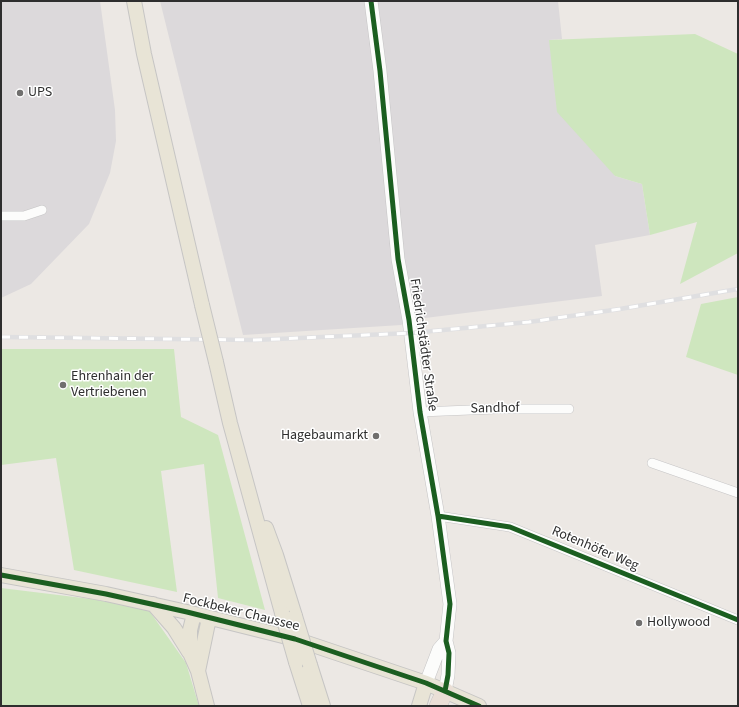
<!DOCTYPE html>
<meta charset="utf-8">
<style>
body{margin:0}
#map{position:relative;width:739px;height:707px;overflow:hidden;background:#ece8e4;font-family:"Source Sans 3",sans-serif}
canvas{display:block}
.frame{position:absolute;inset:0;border:2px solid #2e2e2e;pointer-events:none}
</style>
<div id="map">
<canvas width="739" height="707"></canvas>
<div class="frame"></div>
</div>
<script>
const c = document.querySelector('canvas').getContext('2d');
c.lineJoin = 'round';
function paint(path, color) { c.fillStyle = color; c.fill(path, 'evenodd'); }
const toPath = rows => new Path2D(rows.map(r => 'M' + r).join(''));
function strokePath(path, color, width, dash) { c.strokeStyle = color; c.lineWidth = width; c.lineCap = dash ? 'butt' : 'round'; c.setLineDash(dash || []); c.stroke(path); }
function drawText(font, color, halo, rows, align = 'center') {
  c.font = font + ' "Source Sans 3",sans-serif'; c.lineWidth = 3; c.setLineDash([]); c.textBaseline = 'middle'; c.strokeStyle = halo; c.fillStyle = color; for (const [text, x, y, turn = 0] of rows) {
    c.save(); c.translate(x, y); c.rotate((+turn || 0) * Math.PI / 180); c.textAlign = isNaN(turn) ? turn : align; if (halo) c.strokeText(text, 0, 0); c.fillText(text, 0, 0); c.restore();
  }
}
const industrial = toPath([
 [1,1,100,1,115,110,116,141,110,173,89,224,31,284,1,298],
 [160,1,558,1,562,39,549,40,615,176,642,184,650,235,595,245,602,296,409,320,401,325,243,335]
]);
const green = toPath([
 [695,34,738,54,738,253,680,284,697,222,650,235,642,184,615,176,557,112,549,40],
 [738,297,738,375,686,357,701,304],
 [1,349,174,349,181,417,218,435,265,610,218,598,204,464,161,471,177,592,74,570,56,458,1,465],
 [1,588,91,599,148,609,186,663,199,706,1,706]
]);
const street = toPath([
 [1,216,24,216,42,210],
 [420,412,495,409,569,409],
 [652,463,738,493],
 [438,516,510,527,738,620]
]);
const secondary = toPath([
 [371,1,380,71,398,259,409,320,420,412,438,516,450,604,446,641,449,653,448,675,445,691],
 [426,683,439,649,446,641]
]);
const primary = toPath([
 [134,1,144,54,202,305],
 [216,362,230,423,282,613],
 [266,528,276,555,295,616],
 [1,575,106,594,187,612,295,639,426,683,479,706],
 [153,604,174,628,189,652],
 [194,614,190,630,190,653,198,671,207,706],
 [296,662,310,706],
 [310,665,323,706],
 [198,671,209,618],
 [419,706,426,683]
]);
const highway = toPath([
 [438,706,445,691]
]);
const rail = toPath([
 [1,337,255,340,411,333,529,322,620,309,738,289]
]);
const primaryBridge = toPath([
 [202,305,216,362],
 [282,613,296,662],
 [295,616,310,665]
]);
const cycleway = toPath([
 [371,1,380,71,398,259,409,320,420,412,438,516,450,604,446,641,449,653,448,675,445,691],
 [438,516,510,527,738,620],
 [1,575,106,594,187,612,295,639,426,683,479,706]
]);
const markers = [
 [20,93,4,"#706f6e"],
 [63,385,4,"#706f6e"],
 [376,436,4,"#706f6e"],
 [639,623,4,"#706f6e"]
];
const poiNames = [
 ["UPS",28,93],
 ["Ehrenhain der",71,377],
 ["Vertriebenen",71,393],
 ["Hagebaumarkt",368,436,"right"],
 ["Hollywood",647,623]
];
const streetNames = [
 ["Friedrichstädter Straße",423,345,82],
 ["Sandhof",495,409,-1],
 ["Rotenhöfer Weg",595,549,23],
 ["Fockbeker Chaussee",241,613,14]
];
paint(industrial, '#dcd9db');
paint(green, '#cee6be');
strokePath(street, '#c5c4c5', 10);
strokePath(secondary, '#c5c4c5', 14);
strokePath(primary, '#c6c5c4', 16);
strokePath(highway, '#c6c5c4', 18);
strokePath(street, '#fcfcfb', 9);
strokePath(secondary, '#fcfcfb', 13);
strokePath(primary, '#e8e4d6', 14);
strokePath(highway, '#eadfd6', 17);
strokePath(rail, '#dfdfe1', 4.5);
strokePath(rail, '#fff', 3, [9]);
strokePath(primaryBridge, '#c6c5c4', 16, []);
strokePath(primaryBridge, '#e8e4d6', 14);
strokePath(cycleway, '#1b5e20', 5);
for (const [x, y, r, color] of markers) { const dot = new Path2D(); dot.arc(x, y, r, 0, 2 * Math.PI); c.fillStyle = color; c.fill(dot); strokePath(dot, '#fff', 1.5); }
drawText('14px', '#2e2e2e', '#fff', poiNames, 'left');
drawText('14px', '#2e2e2e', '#fff', streetNames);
</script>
